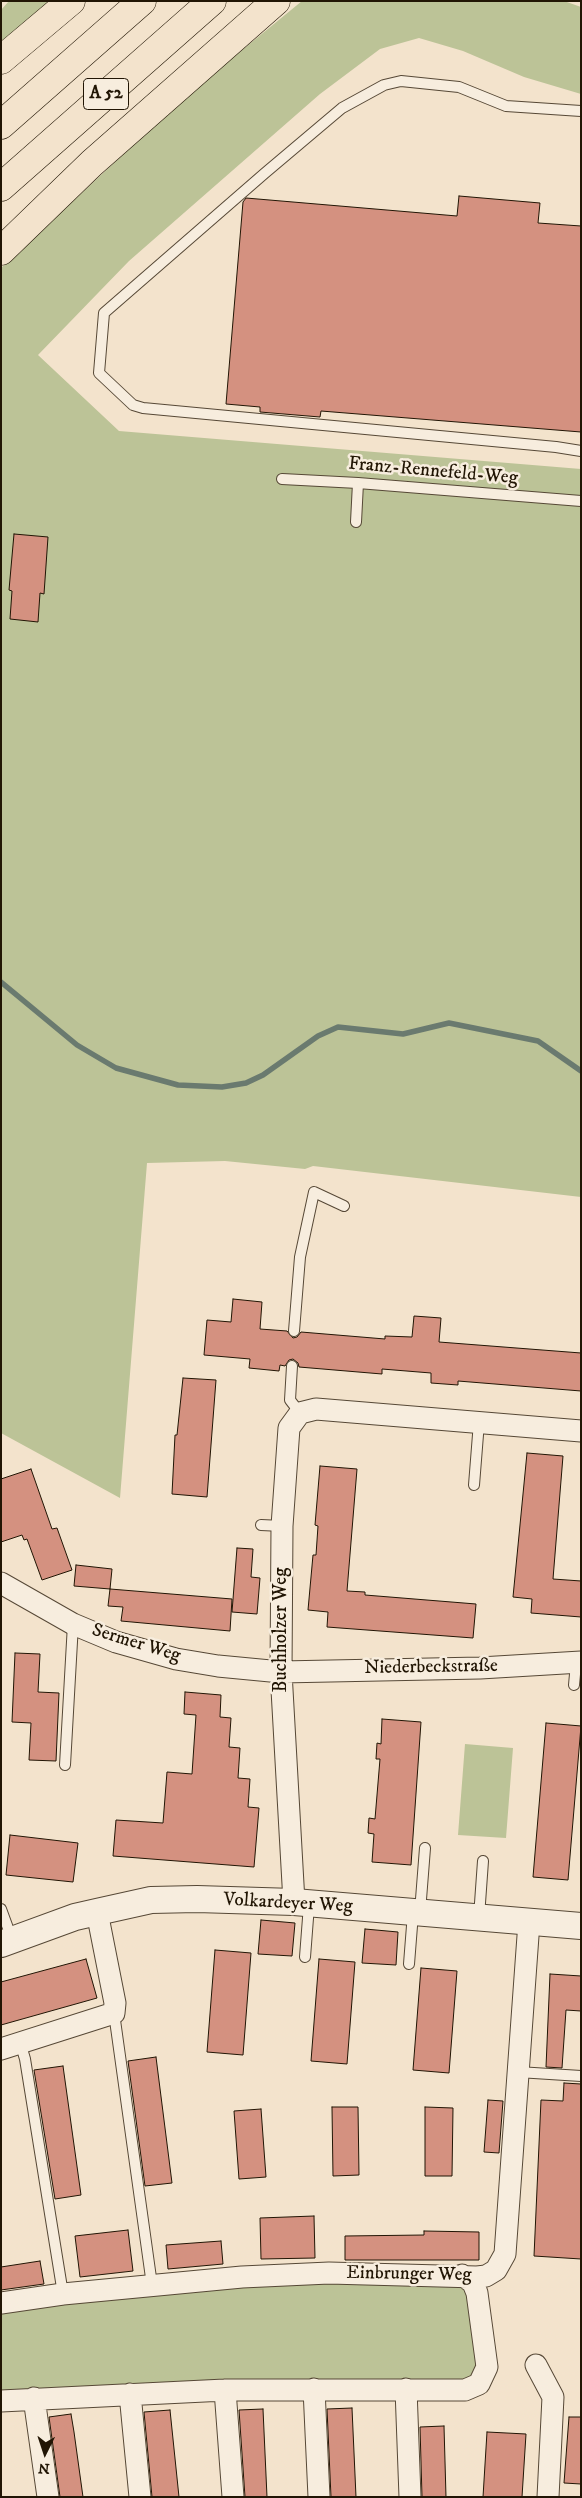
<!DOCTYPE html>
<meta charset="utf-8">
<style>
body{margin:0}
#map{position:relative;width:582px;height:2498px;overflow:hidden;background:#f3e3cc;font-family:"IM FELL DW Pica",serif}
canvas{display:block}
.frame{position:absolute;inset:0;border:2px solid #211504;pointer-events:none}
.north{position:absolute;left:20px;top:2428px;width:50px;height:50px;-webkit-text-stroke:4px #f7edde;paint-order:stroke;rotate:184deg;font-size:14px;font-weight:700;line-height:20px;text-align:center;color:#211504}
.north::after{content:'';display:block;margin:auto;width:18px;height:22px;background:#211504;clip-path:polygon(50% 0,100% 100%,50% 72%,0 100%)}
</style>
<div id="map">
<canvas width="582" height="2498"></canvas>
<div class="frame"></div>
<div class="north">N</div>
</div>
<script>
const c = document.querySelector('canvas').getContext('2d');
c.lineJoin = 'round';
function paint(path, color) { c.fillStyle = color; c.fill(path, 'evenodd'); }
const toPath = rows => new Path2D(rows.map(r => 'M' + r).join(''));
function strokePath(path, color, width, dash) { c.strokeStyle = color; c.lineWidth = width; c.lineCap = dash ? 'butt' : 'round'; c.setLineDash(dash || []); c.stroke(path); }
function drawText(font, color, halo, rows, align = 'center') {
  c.font = font + ' "IM FELL DW Pica",serif'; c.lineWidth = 5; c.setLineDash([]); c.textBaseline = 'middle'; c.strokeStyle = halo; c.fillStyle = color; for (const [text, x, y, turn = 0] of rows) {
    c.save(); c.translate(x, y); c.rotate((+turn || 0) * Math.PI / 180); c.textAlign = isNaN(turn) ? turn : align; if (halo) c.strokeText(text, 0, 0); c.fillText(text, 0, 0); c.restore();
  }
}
const green = toPath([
 [9,1,50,1,1,44,1,10],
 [302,1,564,1,581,7,581,94,524,77,463,51,419,38,380,49,320,94,129,261,38,355,119,431,581,469,581,1197,313,1166,305,1169,225,1161,147,1163,120,1498,1,1433,1,268,186,96],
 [465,1744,513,1748,506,1838,458,1835],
 [276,2275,472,2284,479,2384,1,2401,1,2303]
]);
const stream = toPath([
 [1,982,77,1045,116,1068,178,1085,222,1087,246,1083,263,1075,318,1036,338,1027,403,1034,449,1023,538,1041,581,1071]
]);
const building = toPath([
 [459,196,540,203,538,223,581,226,581,432,321,411,320,417,260,412,260,407,226,404,243,202,246,198,457,216,459,196],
 [14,534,48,537,44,594,40,593,38,622,10,619,12,591,9,590,14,534],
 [233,1299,262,1302,260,1329,287,1331,293,1338,297,1337,301,1332,385,1339,385,1336,412,1337,414,1316,441,1318,439,1342,581,1353,581,1391,458,1381,458,1385,431,1383,431,1373,382,1369,382,1374,299,1367,298,1363,293,1359,289,1360,285,1366,280,1365,279,1371,249,1368,250,1359,204,1355,207,1320,231,1322,233,1299],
 [183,1378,216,1380,207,1497,172,1494,175,1435,177,1435,183,1378],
 [527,1453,563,1456,553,1579,581,1581,581,1617,531,1613,532,1599,513,1597,527,1453],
 [320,1466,357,1469,347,1591,365,1592,365,1595,476,1604,473,1638,327,1627,328,1612,308,1610,313,1555,316,1555,318,1526,315,1525,320,1466],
 [31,1469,52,1529,57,1528,72,1570,42,1580,27,1539,24,1540,22,1535,1,1542,1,1479,31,1469],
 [237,1548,253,1549,251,1577,260,1578,257,1614,232,1612,237,1548],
 [76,1565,112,1569,110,1589,74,1586,76,1565],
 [110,1589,232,1599,230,1631,121,1621,123,1607,108,1606,110,1589],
 [15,1653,40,1654,38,1692,59,1693,56,1761,29,1760,31,1723,12,1722,15,1653],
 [185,1692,221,1695,220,1717,231,1718,229,1747,240,1748,238,1778,250,1779,248,1807,259,1808,254,1867,113,1856,116,1820,163,1823,167,1772,192,1774,196,1715,184,1714,185,1692],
 [382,1719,421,1722,411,1865,372,1862,374,1834,368,1833,369,1818,375,1819,380,1759,376,1759,377,1743,381,1744,382,1719],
 [546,1723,581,1726,568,1880,533,1877,546,1723],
 [10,1835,78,1843,73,1882,6,1875,10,1835],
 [261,1920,295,1923,292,1956,258,1954,261,1920],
 [365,1929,398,1932,396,1965,362,1963,365,1929],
 [215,1950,251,1953,243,2055,207,2052,215,1950],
 [86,1959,97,1998,1,2025,1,1982,86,1959],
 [319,1959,355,1962,347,2064,311,2061,319,1959],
 [421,1968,457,1971,449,2073,413,2070,421,1968],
 [550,1974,581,1976,581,2011,566,2010,562,2068,546,2067,550,1974],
 [156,2057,172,2183,145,2186,128,2061,156,2057],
 [63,2066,81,2195,55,2199,34,2070,63,2066],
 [564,2083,581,2084,581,2259,534,2256,541,2100,563,2101,564,2083],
 [488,2100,503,2101,499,2153,484,2152,488,2100],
 [332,2107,358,2107,359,2175,333,2176,332,2107],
 [425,2107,453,2108,452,2176,425,2176,425,2107],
 [261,2109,266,2177,239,2179,234,2111,261,2109],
 [314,2216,315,2258,261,2259,260,2218,314,2216],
 [128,2230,133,2271,80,2277,75,2236,128,2230],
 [424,2231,479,2232,479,2260,345,2260,345,2236,424,2235,424,2231],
 [221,2241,223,2264,168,2269,166,2245,221,2241],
 [40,2261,44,2284,1,2290,1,2267,40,2261],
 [352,2408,356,2497,331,2497,327,2409,352,2408],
 [263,2409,267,2497,245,2497,239,2410,263,2409],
 [170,2410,179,2497,152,2497,144,2412,170,2410],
 [71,2414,74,2432,83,2497,60,2497,49,2417,71,2414],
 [569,2417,581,2417,581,2484,564,2483,569,2417],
 [444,2426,446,2497,422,2497,420,2427,444,2426],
 [487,2432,526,2434,522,2497,483,2497,487,2432]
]);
const service = toPath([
 [581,111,506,106,459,87,401,81,384,85,342,108,265,173,104,313,99,373,133,405,143,408,556,447,581,451],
 [282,479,358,483,581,501],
 [356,522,358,483],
 [294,1331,300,1257,314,1192,344,1206],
 [292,1366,290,1400,300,1413],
 [474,1485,479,1422],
 [261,1525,282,1526],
 [574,1685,576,1663],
 [65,1765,73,1624],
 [1,1909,12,1939],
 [420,1912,425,1848],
 [479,1917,483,1861],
 [305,1957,309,1905],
 [409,1964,413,1913],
 [114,2013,152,2285],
 [20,2042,25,2059,63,2294],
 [518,2072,581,2076]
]);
const minor = toPath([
 [1,1583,73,1624,116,1642,176,1659,218,1666,281,1672,480,1668,581,1662],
 [294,1902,281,1672,282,1526,289,1428,300,1413,316,1409,581,1431],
 [1,2049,114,2013,115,2003,97,1912],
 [1,2303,63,2294,242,2277,329,2273,477,2277,486,2276,496,2270,505,2254,529,1922],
 [536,2365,553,2397,548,2497],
 [314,2389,319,2497],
 [406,2389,410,2497],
 [225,2390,233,2497],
 [130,2394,140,2497],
 [34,2398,48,2497],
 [1,2401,225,2390,465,2390,479,2384,487,2367,477,2293,473,2283,462,2275]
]);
const tertiary = toPath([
 [1,1944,75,1917,97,1912,151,1900,197,1899,294,1902,581,1926]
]);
const motorway = toPath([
 [1,60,71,1],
 [1,125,142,1],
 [1,187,212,1],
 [1,251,92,163,276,1]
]);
const shields = [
 [106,94,45]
];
const shieldNames = [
 ["A 52",106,94]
];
const streetNames = [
 ["Franz-Rennefeld-Weg",433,472,5],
 ["Buchholzer Weg",282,1630,-90],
 ["Sermer Weg",136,1644,17],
 ["Niederbeckstraße",431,1668,-1],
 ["Volkardeyer Weg",288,1904,3],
 ["Einbrunger Weg",409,2275,1]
];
paint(green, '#bcc397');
strokePath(stream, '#6a7a6f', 5.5);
paint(building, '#d49180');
strokePath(building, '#211504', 1);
strokePath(service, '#564836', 12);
strokePath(minor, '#564836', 23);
strokePath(tertiary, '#564836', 28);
strokePath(motorway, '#211504', 29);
strokePath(service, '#f7edde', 10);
strokePath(minor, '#f7edde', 21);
strokePath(tertiary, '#f7edde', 26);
strokePath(motorway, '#f3e3cc', 28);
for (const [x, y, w] of shields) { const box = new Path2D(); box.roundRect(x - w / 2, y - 15.5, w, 31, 4); c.fillStyle = '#f7edde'; c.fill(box); strokePath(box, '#211504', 1); }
drawText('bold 18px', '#211504', null, shieldNames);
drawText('19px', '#211504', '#f7edde', streetNames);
</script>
